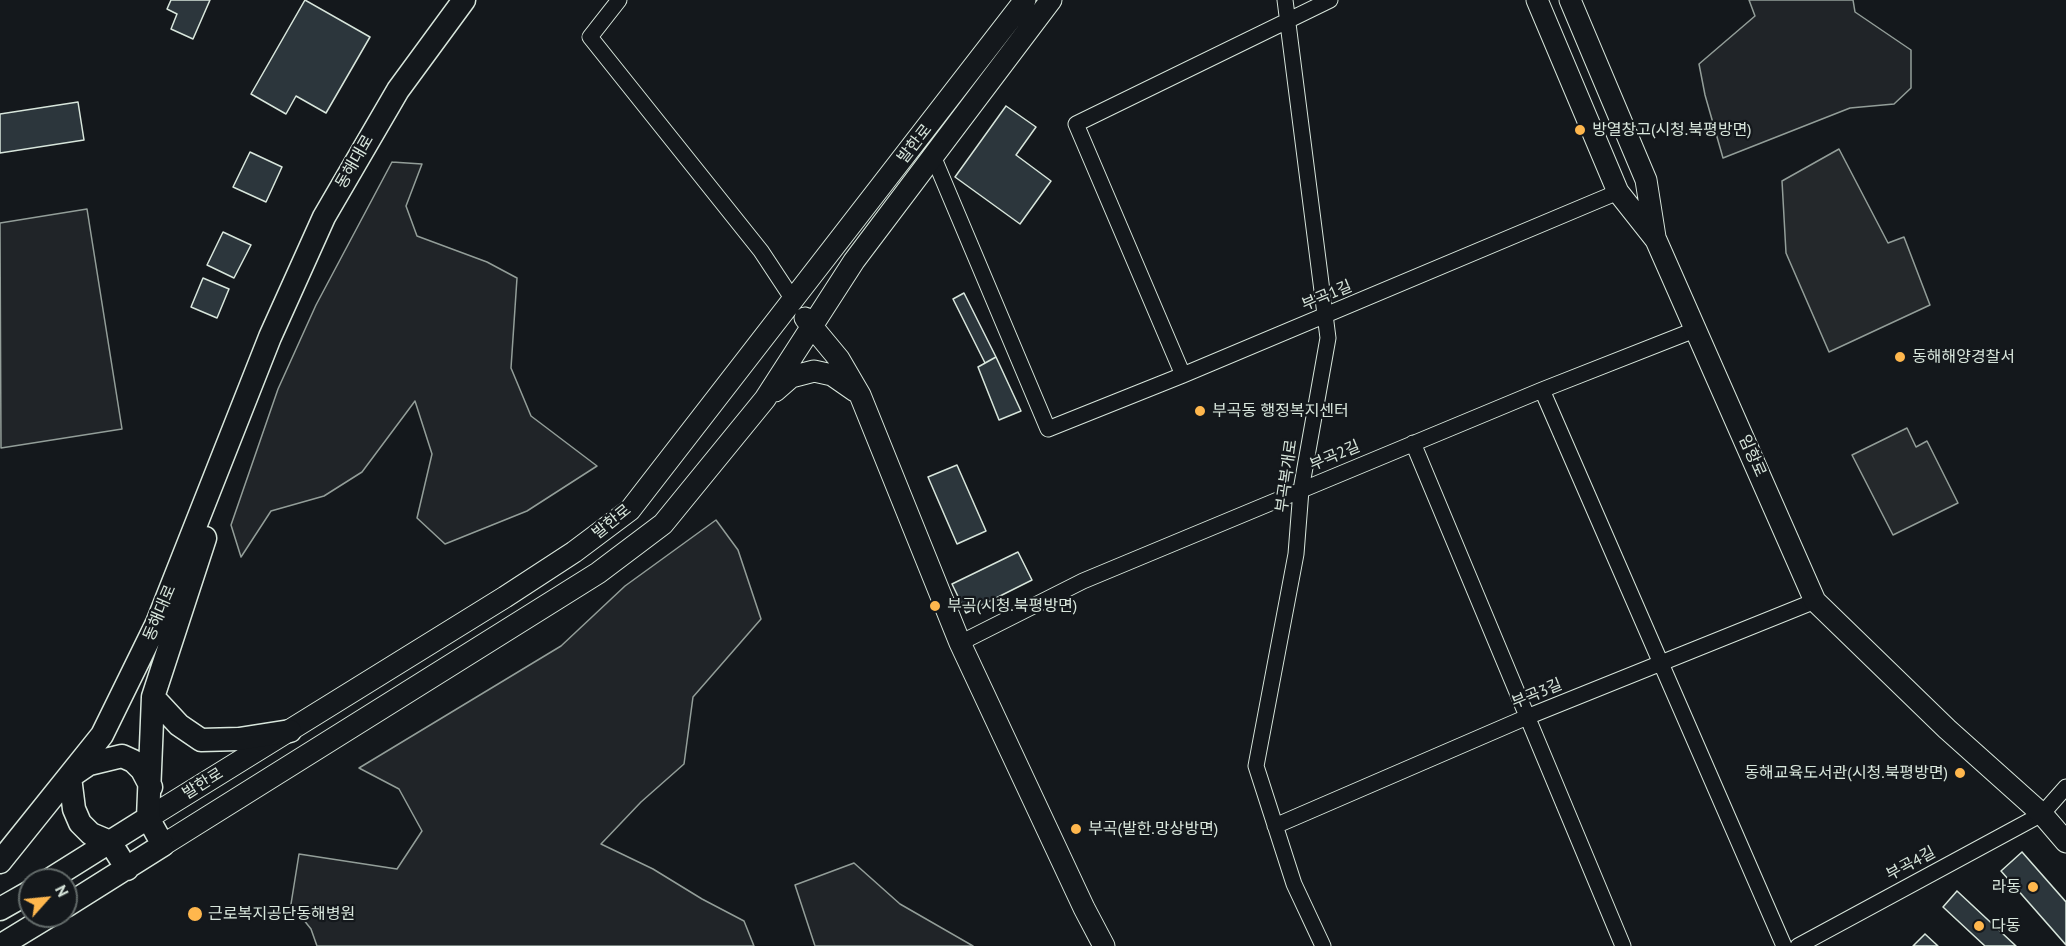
<!DOCTYPE html>
<meta charset="utf-8">
<style>
body{margin:0}
#map{position:relative;width:2066px;height:946px;overflow:hidden;background:#14181c;font-family:"PT Sans",sans-serif}
canvas{display:block}
.north{position:absolute;left:18px;top:868px;width:60px;height:60px;box-sizing:border-box;background:#14181c;border:2px solid #626a69;border-radius:50%;rotate:63deg;font-size:16px;font-weight:700;line-height:24px;text-align:center;color:#d8e6dc}
.north::after{content:'';display:block;margin:auto;width:21px;height:27px;background:#ffb74d;clip-path:polygon(50% 0,100% 100%,50% 72%,0 100%)}
</style>
<div id="map">
<canvas width="2066" height="946"></canvas>
<div class="north">N</div>
</div>
<script>
const c = document.querySelector('canvas').getContext('2d');
c.lineJoin = 'round';
function paint(path, color) { c.fillStyle = color; c.fill(path, 'evenodd'); }
const toPath = rows => new Path2D(rows.map(r => 'M' + r).join(''));
function strokePath(path, color, width, dash) { c.strokeStyle = color; c.lineWidth = width; c.lineCap = dash ? 'butt' : 'round'; c.setLineDash(dash || []); c.stroke(path); }
function drawText(font, color, halo, rows, align = 'center') {
  c.font = font + ' "PT Sans","Noto Sans KR",sans-serif'; c.lineWidth = 4.5; c.setLineDash([]); c.textBaseline = 'middle'; c.strokeStyle = halo; c.fillStyle = color; for (const [text, x, y, turn = 0] of rows) {
    c.save(); c.translate(x, y); c.rotate((+turn || 0) * Math.PI / 180); c.textAlign = isNaN(turn) ? turn : align; if (halo) c.strokeText(text, 0, 0); c.fillText(text, 0, 0); c.restore();
  }
}
const green = toPath([
 [1749,0,1853,0,1855,12,1911,50,1911,88,1894,104,1850,108,1723,158,1705,95,1699,64,1755,16,1749,0],
 [392,162,422,164,406,206,417,236,487,262,517,278,511,368,531,416,597,466,527,511,445,544,417,518,432,454,415,401,362,472,324,496,271,511,241,557,231,525,278,389,316,305,392,162],
 [87,209,122,429,1,448,0,223,87,209],
 [716,520,738,550,761,619,693,697,684,764,641,802,601,844,653,869,702,899,744,921,754,946,317,946,311,929,291,904,299,854,397,869,422,831,399,789,359,768,561,646,625,586,716,520],
 [854,863,900,904,973,946,815,946,795,885,854,863]
]);
const parking = toPath([
 [1839,149,1888,243,1904,237,1930,305,1829,352,1786,253,1782,181,1839,149],
 [1907,428,1916,447,1927,441,1958,503,1893,535,1852,455,1907,428]
]);
const building = toPath([
 [171,0,210,0,193,39,171,29,177,14,167,9,171,0],
 [305,0,370,37,326,113,296,96,286,114,251,94,305,0],
 [78,102,84,140,0,153,0,114,78,102],
 [1006,106,1036,127,1016,155,1051,181,1020,224,955,177,1006,106],
 [250,152,282,167,266,202,233,187,250,152],
 [223,232,251,245,234,278,207,265,223,232],
 [203,278,229,289,217,318,191,307,203,278],
 [964,293,996,357,985,363,953,299,964,293],
 [996,357,1021,411,999,420,978,367,996,357],
 [957,465,986,531,957,544,928,477,957,465],
 [1018,552,1032,580,966,613,952,584,1018,552],
 [2022,852,2066,902,2066,945,2001,871,2022,852],
 [1957,891,2016,946,1985,946,1943,907,1957,891],
 [1925,934,1938,946,1913,946,1925,934]
]);
const street = toPath([
 [619,0,590,37,761,251,794,301],
 [1285,0,1328,338,1301,490,1296,554,1256,766,1294,884,1323,946],
 [933,156,1048,429,1183,375,1618,192],
 [1183,375,1076,124,1330,0],
 [1542,390,1784,946],
 [1413,443,1623,946],
 [960,643,1083,581,1542,390,1697,329],
 [1275,826,1527,717,1815,601],
 [1798,946,2042,814,2066,787]
]);
const secondary = toPath([
 [1537,0,1618,192,1656,240,1815,601,1947,729,2042,814,2066,842],
 [1570,0,1646,180,1655,237],
 [805,318,839,359,860,395,960,643,1084,908,1104,946],
 [775,391,791,377,814,371,832,375,855,391],
 [148,818,505,597,574,552,630,510,1025,0],
 [163,845,598,573,663,524,765,399,854,261,1051,0]
]);
const primary = toPath([
 [153,697,179,725,201,740,239,739,290,731],
 [0,862,102,735,157,623,270,337,324,217,398,90,464,0],
 [127,869,110,842,91,834,80,823,74,809,70,777,89,764,122,756,133,761,142,770,151,787],
 [49,880,148,818],
 [66,906,163,845,148,818,153,697,205,538],
 [0,909,30,892],
 [0,946,49,916]
]);
const markers = [
 [1580,130,6,"#ffb74d"],
 [1900,357,6,"#ffb74d"],
 [1200,411,6,"#ffb74d"],
 [935,606,6,"#ffb74d"],
 [1960,773,6,"#ffb74d"],
 [1076,829,6,"#ffb74d"],
 [2033,887,6,"#ffb74d"],
 [195,914,8,"#ffb74d"],
 [1979,926,6,"#ffb74d"]
];
const poiNames = [
 ["방열창고(시청.북평방면)",1592,130],
 ["동해해양경찰서",1912,357],
 ["부곡동 행정복지센터",1212,411],
 ["부곡(시청.북평방면)",947,606],
 ["동해교육도서관(시청.북평방면)",1948,773,"right"],
 ["부곡(발한.망상방면)",1088,829],
 ["라동",2021,887,"right"],
 ["근로복지공단동해병원",208,914],
 ["다동",1991,926]
];
const streetNames = [
 ["발한로",915,144,-52],
 ["동해대로",355,162,-60],
 ["부곡1길",1327,296,-23],
 ["부곡2길",1335,456,-23],
 ["임항로",1752,456,66],
 ["부곡복개로",1287,476,-82],
 ["발한로",612,522,-39],
 ["동해대로",160,613,-67],
 ["부곡3길",1537,694,-22],
 ["발한로",203,784,-32],
 ["부곡4길",1911,864,-28]
];
paint(green, '#202428');
strokePath(green, '#939e99', 1.5);
paint(parking, '#24282b');
strokePath(parking, '#939e99', 1.5);
paint(building, '#2c363c');
strokePath(building, '#d8e6dc', 1.5);
strokePath(street, '#d8e6dc', 17);
strokePath(secondary, '#d8e6dc', 23);
strokePath(primary, '#d8e6dc', 25);
strokePath(street, '#14181c', 15);
strokePath(secondary, '#14181c', 21);
strokePath(primary, '#14181c', 22);
for (const [x, y, r, color] of markers) { const dot = new Path2D(); dot.arc(x, y, r, 0, 2 * Math.PI); c.fillStyle = color; c.fill(dot); strokePath(dot, '#14181c', 2); }
drawText('16px', '#d8e6dc', '#14181c', poiNames, 'left');
drawText('16px', '#d8e6dc', '#14181c', streetNames);
</script>
